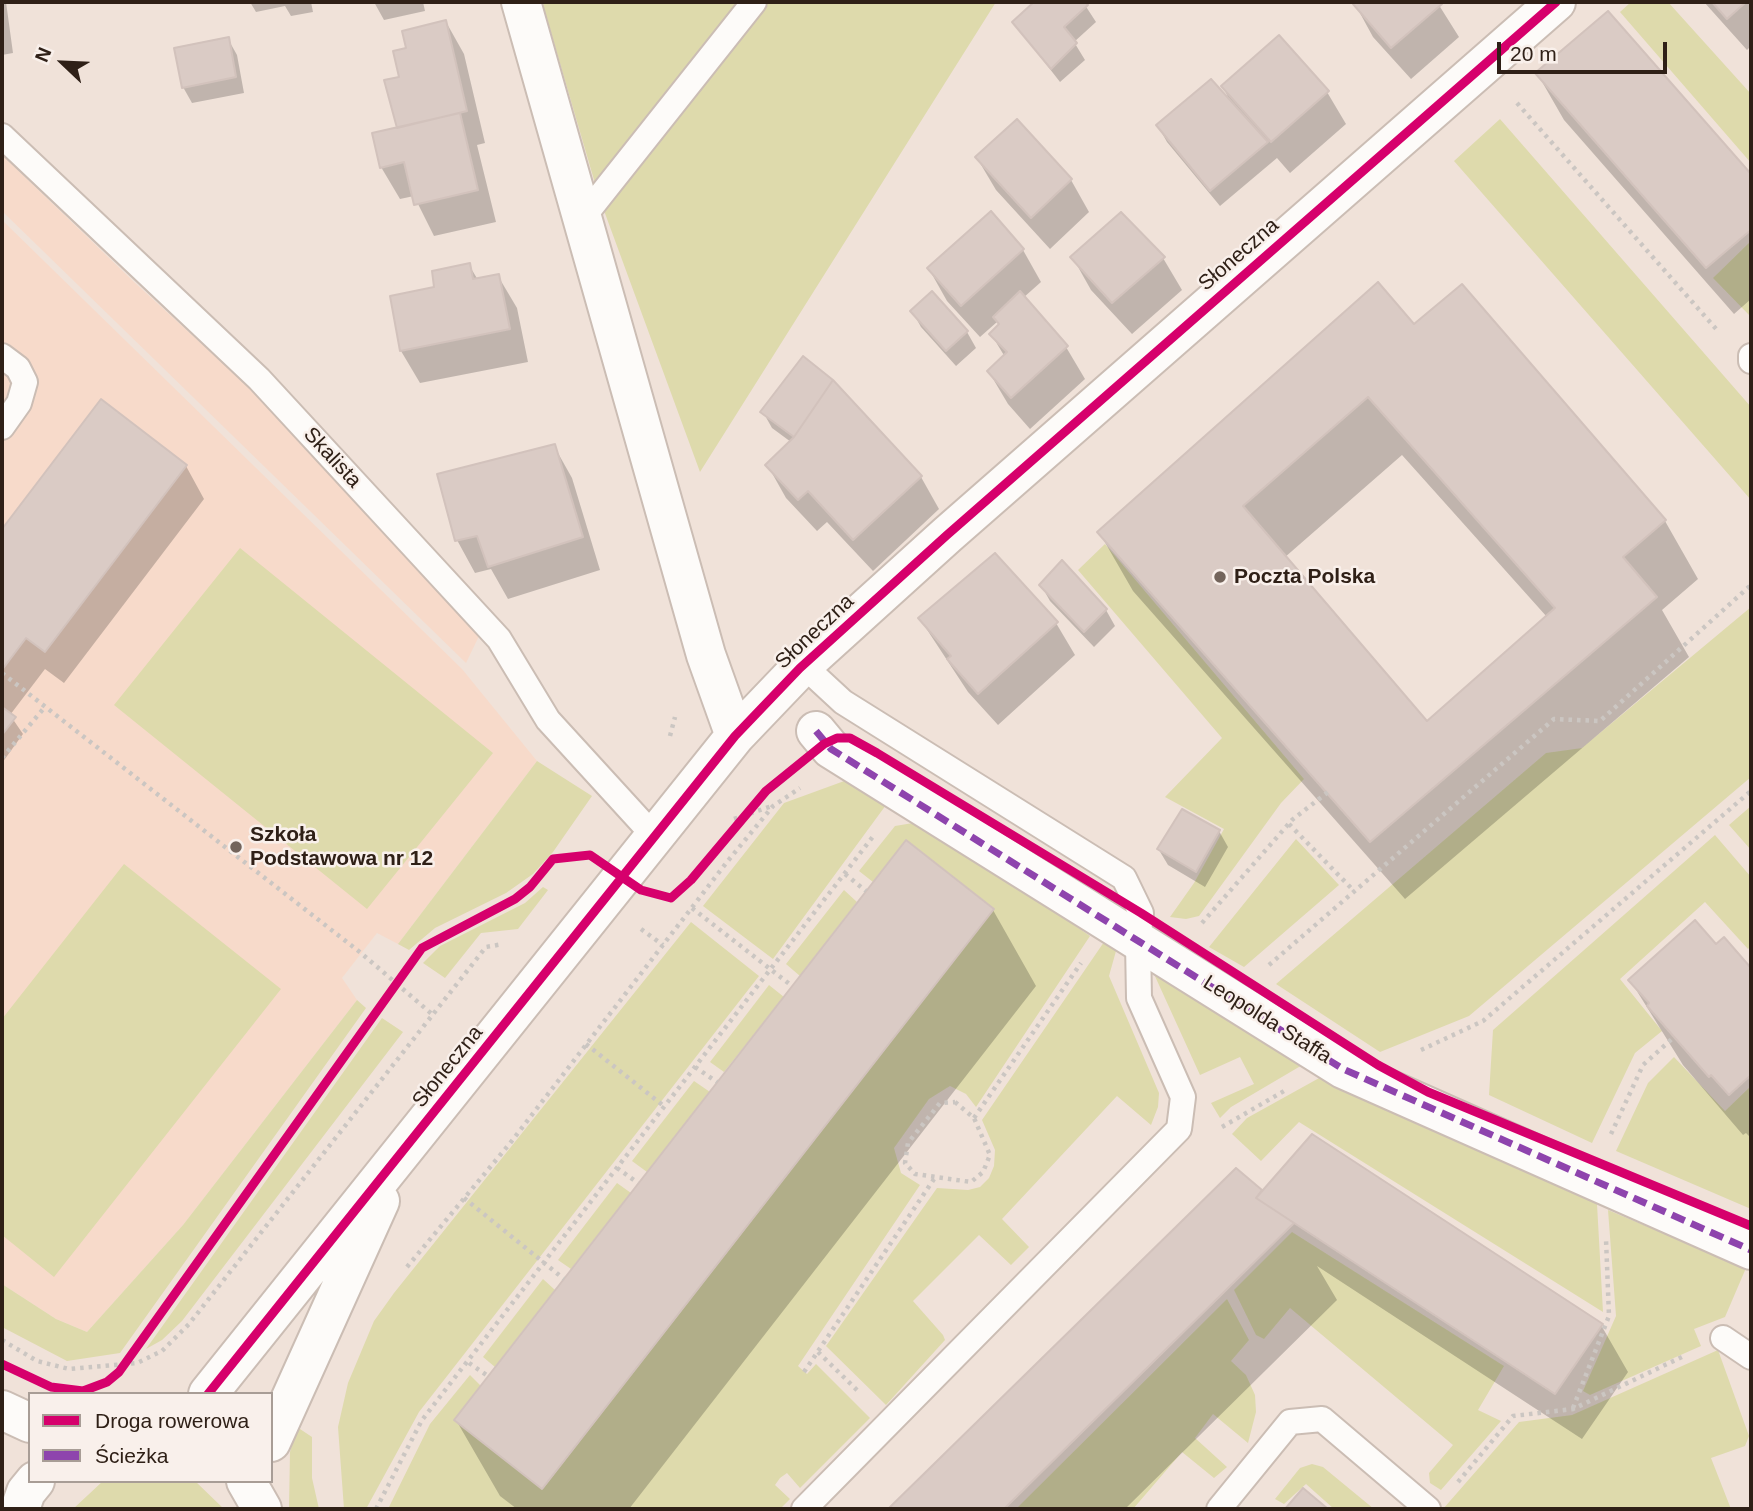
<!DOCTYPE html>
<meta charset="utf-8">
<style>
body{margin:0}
#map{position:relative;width:1753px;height:1511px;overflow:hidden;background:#f0e2d9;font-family:Arial,sans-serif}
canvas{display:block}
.frame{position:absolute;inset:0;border:4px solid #2f2017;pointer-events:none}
.legend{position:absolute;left:28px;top:1392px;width:245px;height:91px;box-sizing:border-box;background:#f9f0eb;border:2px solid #a89d96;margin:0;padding:9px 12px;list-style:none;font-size:21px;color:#2f2017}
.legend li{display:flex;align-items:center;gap:14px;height:35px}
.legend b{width:35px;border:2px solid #a89d96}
.north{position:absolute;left:28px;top:28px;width:70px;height:70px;-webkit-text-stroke:5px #f9f0eb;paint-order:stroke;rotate:293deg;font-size:19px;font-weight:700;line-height:28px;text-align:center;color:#2f2017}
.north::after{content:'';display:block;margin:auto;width:24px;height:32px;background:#2f2017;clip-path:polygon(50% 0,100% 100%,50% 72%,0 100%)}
.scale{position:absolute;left:1497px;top:42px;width:170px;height:32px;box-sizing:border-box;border:4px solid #2f2017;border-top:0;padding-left:9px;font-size:21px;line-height:24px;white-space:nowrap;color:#2f2017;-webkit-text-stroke:5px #f9f0eb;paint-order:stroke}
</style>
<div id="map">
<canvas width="1753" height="1511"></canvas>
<div class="frame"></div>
<ul class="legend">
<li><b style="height:9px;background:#d6006c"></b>Droga rowerowa</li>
<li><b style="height:9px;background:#8e44ad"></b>Ścieżka</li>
</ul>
<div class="north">N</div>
<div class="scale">20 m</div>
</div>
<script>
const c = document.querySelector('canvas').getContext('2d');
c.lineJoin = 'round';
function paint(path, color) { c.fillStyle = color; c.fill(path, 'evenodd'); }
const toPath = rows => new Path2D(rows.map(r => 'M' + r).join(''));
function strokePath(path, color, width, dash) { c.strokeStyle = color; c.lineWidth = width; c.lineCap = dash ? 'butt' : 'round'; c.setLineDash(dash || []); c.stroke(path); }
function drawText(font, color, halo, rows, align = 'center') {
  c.font = font + ' Arial,sans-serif'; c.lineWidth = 5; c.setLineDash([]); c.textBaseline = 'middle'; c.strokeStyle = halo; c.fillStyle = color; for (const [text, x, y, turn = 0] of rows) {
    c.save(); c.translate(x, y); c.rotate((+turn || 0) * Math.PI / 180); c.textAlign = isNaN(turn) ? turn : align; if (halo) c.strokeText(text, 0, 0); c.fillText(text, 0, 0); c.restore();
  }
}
const built = toPath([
 [2,155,134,282,250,388,479,636,466,663,2,211],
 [2,220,462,669,537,761,398,944,377,933,342,978,357,1000,183,1225,87,1332,56,1319,2,1284]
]);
const green = toPath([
 [545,2,996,2,700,472,599,197,543,5],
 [1631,2,1668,2,1751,94,1751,163,1620,12],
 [1500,119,1751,407,1751,500,1454,161],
 [1751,241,1751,314,1750,316,1713,278],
 [1105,544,1304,779,1281,803,1199,916,1186,919,1170,917,1194,883,1224,829,1165,797,1222,738,1078,570],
 [240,548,493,753,367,909,114,705],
 [1751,607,1751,777,1469,1016,1380,1052,1276,984,1546,753,1582,748],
 [537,761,592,796,553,852,533,874,506,893,435,928,409,950,398,944],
 [847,780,886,805,773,959,703,906,784,803],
 [1751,806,1751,850,1729,825],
 [925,821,1090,936,976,1107,966,1094,950,1086,929,1099,894,1148,901,1173,920,1185,798,1366,807,1374,816,1364,870,1418,800,1488,787,1473,780,1478,775,1485,790,1499,780,1509,388,1509,430,1424,470,1375,481,1386,543,1489,994,909,906,840,873,882,859,871,895,826],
 [1715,835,1751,877,1751,946,1748,949,1705,902,1620,979,1662,1031,1635,1053,1592,1143,1489,1095,1493,1030],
 [1296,839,1339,885,1244,967,1209,947],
 [124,864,281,989,54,1277,2,1235,2,1019],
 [543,887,548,890,518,929,481,933,445,978,423,963,440,946,525,903],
 [844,890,857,902,800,976,786,964],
 [691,922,759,976,419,1412,366,1509,344,1509,338,1427,348,1383,374,1321,394,1293],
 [1104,942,1116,951,1109,976,1159,1093,1158,1107,1151,1125,1117,1096,1002,1219,1029,1247,1011,1265,979,1235,913,1301,943,1335,945,1340,886,1405,826,1346,937,1188,968,1190,980,1187,989,1178,994,1166,995,1150,982,1120],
 [1154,974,1304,1064,1231,1107,1220,1118,1211,1103,1254,1084,1240,1057,1200,1075],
 [769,985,784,997,724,1072,710,1062],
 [357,1000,366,1008,120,1353,67,1361,2,1327,2,1284,56,1319,87,1332,183,1225],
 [382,1018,403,1032,182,1321,162,1340,146,1349],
 [1674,1057,1725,1111,1751,1086,1751,1209,1616,1151,1648,1083],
 [1321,1077,1400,1110,1597,1204,1603,1312,1299,1122,1261,1161,1232,1134,1247,1118],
 [694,1081,710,1092,647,1172,632,1161],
 [617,1183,631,1193,571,1269,558,1260],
 [1608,1210,1746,1268,1725,1317,1694,1329,1701,1346,1590,1395,1583,1391,1616,1316],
 [1292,1232,1504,1366,1478,1410,1501,1421,1441,1490,1430,1483,1429,1473,1453,1445,1290,1308,1264,1339,1256,1335,1234,1290],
 [543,1279,555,1290,495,1367,483,1357],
 [1227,1299,1249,1340,1231,1361,1246,1375,1255,1395,1256,1412,1248,1443,1213,1414,1195,1438,1227,1467,1214,1478,1182,1452,1133,1509,1016,1509],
 [1718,1350,1749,1436,1745,1446,1711,1458,1731,1509,1443,1509,1519,1422,1572,1415],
 [297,1427,312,1437,312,1478,319,1509,289,1509,290,1452],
 [1312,1464,1323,1467,1374,1509,1334,1509,1306,1484,1284,1504,1275,1499,1300,1468],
 [103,1481,195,1481,224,1509,73,1509]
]);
const shadow = toPath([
 [2,2,6,2,13,53,2,55],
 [250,2,311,2,313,12,291,16,285,6,256,12],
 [374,2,423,2,425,11,384,20],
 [1037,2,1083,2,1096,22,1074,42,1085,60,1060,82,1014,23],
 [1358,2,1437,2,1459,37,1411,79,1373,37,1355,4],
 [1704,2,1751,2,1751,46,1747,50],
 [1608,13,1751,176,1751,299,1734,314,1564,120,1537,73],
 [446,22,464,54,485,143,477,145,496,222,434,236,414,196,400,199,381,167,399,129,401,78,408,49],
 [228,39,237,55,244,93,192,103,183,87],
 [1223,86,1327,92,1346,124,1290,173,1277,158,1220,206,1167,142,1158,126,1230,102],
 [977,158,1071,180,1089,212,1050,249,996,190],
 [1023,250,1041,282,1023,298,1066,347,1085,379,1030,429,1008,404,989,372,1005,357,991,334,1000,326,997,322,980,337,947,301,929,269],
 [1073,258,1163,258,1182,290,1132,334,1091,290],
 [469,265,478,280,498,276,517,308,528,362,420,383,401,351,392,298,436,288],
 [931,293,967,332,976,348,956,366,921,327,912,311],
 [1414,326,1665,521,1698,579,1662,610,1689,657,1405,899,1133,591,1099,532],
 [1402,455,1547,617,1427,724,1284,558],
 [832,381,921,477,939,509,873,571,827,522,817,531,786,498,768,466,791,442,772,428,763,412],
 [101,401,186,466,204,499,64,683,45,669,10,715,23,734,2,763,2,532],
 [554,446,572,478,600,570,508,599,491,569,475,573,457,540],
 [1041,585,1106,610,1115,626,1094,647,1050,601],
 [920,619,1056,623,1075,655,998,725,968,692],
 [1219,831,1228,847,1205,887,1168,865,1159,850],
 [993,910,1036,986,629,1509,517,1509,500,1496,456,1420],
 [1724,940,1751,971,1751,1138,1746,1133,1743,1135,1683,1065,1630,980,1716,946],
 [1236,1170,1262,1194,1601,1325,1628,1372,1582,1439,1317,1266,1337,1300,1125,1509,891,1509]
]);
const building = toPath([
 [1034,2,1085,2,1088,5,1064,27,1077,43,1051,69,1012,22,1034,2],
 [1355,2,1440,2,1442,4,1391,48,1353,4,1355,2],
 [1712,2,1746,2,1727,19,1712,2],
 [1608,11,1751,174,1751,230,1706,268,1535,73,1608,11],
 [446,20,467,111,397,128,384,80,399,77,393,51,406,48,402,31,446,20],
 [1279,35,1329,91,1271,142,1221,86,1279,35],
 [229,37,236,77,182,88,174,48,229,37],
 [1211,79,1268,142,1210,191,1156,125,1211,79],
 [460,113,478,190,414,205,404,162,380,168,372,133,460,113],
 [1017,119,1072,179,1031,218,975,157,1017,119],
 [991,211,1024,249,961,306,927,268,991,211],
 [1121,212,1165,257,1112,303,1070,257,1121,212],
 [470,263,473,279,499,274,510,329,400,351,390,296,434,287,432,271,470,263],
 [1378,282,1414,324,1462,284,1666,520,1623,557,1657,597,1370,842,1097,532,1378,282],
 [1368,397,1555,608,1427,721,1243,506,1368,397],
 [932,291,968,331,946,351,910,311,932,291],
 [1020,291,1068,346,1011,398,987,371,1007,352,989,334,999,324,993,317,1020,291],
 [803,356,833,380,794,437,760,412,803,356],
 [833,380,922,476,853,540,808,491,798,500,765,465,794,437,833,380],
 [101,399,187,465,45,652,26,638,2,670,2,529,101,399],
 [555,444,583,537,488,567,477,536,455,541,437,474,555,444],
 [995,553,1058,622,978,694,947,659,951,656,918,618,995,553],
 [1062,560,1107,609,1084,632,1039,585,1062,560],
 [2,707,16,717,2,735,2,707],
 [1182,809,1220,830,1196,872,1157,849,1182,809],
 [906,840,994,909,542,1489,454,1420,906,840],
 [1695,920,1716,944,1724,937,1751,968,1751,1075,1729,1095,1711,1075,1709,1077,1647,1006,1649,1003,1628,980,1695,920],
 [1312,1134,1603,1324,1555,1394,1256,1198,1312,1134],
 [1236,1168,1262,1190,1256,1198,1294,1223,1004,1509,888,1509,1236,1168],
 [1303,1488,1328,1509,1285,1509,1303,1488]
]);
const path = toPath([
 [1517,103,1717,330],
 [2,673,361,953,433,1015],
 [670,736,675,717],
 [2,758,44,708],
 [734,819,772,806],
 [1289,824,1354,891],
 [845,874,866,891],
 [692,908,792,986],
 [1202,923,1292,820,1328,792],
 [641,929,663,945],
 [1269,965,1554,719,1600,721,1751,585],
 [586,1044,665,1107],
 [1421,1050,1483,1021,1751,791],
 [695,1067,717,1082],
 [955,1102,974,1118,990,1155,983,1172,971,1182,915,1174,905,1163,908,1143,940,1103,955,1102],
 [974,1118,1081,963],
 [1222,1127,1284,1091],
 [1611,1134,1643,1065,1674,1037],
 [617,1168,638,1183],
 [464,1198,564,1279],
 [407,1267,511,1142,727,862,773,806,800,788],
 [2,1340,37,1361,69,1369,137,1363,162,1351,189,1324,486,947,503,944],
 [818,1352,860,1393],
 [469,1363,488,1376],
 [804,1372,934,1179],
 [1573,1408,1609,1316,1606,1239],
 [1458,1482,1513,1416,1573,1409,1686,1355],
 [376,1509,422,1420,875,834]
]);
const lane = toPath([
 [2,136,259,379,499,639,548,720,655,837],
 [581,220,754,2],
 [2,356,18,368,25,382,19,403,2,427],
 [1751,356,1751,361],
 [803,665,843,702,1124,878,1141,913,1138,943,1139,998,1183,1097,1179,1129,804,1509],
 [1723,1338,1751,1357],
 [1219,1509,1290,1422,1322,1419,1428,1509]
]);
const street = toPath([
 [521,2,706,655,735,736],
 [816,731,831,749,1343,1069,1751,1250],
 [208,1394,735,736,800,668,947,535,1556,2],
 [271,1442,380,1201]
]);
const secondary = toPath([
 [2,1410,30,1423],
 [246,1481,262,1509],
 [20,1509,26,1492,35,1481]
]);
const quiet = toPath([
 [816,731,831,749,1343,1069,1751,1250]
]);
const cycleway = toPath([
 [2,1364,51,1387,83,1391,107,1382,119,1372,422,948,515,899,530,887,553,859,590,855,641,890,671,898,691,880,766,791,824,744,837,738,850,738,877,753,1141,913,1378,1065,1428,1092,1751,1226],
 [208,1394,735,736,800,668,947,535,1556,2]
]);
const markers = [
 [1220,577,7,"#73645b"],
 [236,847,7,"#73645b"]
];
const streetNames = [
 ["Słoneczna",1239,255,-41],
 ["Skalista",332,458,47],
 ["Słoneczna",815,632,-43],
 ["Leopolda Staffa",1267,1020,32],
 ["Słoneczna",448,1067,-51]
];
const poiNames = [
 ["Poczta Polska",1234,577],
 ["Szkoła",250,835],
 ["Podstawowa nr 12",250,859]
];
paint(built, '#f7daca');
paint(green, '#dedaac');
paint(shadow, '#0003');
paint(building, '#dacbc5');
strokePath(building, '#d2c2bc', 2);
strokePath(lane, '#cbbdb4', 28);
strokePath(street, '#cbbdb4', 42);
strokePath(secondary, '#cbbdb4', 42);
strokePath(path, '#cbc6c2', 4.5, [3.5, 5]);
strokePath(lane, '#fdfbf9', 24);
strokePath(street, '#fdfbf9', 38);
strokePath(secondary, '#fdfbf9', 38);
strokePath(quiet, '#8e44ad', 7, [14, 7]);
strokePath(cycleway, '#d6006c', 9);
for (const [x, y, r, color] of markers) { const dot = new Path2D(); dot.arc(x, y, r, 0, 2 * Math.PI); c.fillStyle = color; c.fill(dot); strokePath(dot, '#f9f0eb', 2.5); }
drawText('21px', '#2f2017', '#f9f0eb', streetNames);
drawText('bold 21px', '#2f2017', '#f9f0eb', poiNames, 'left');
</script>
